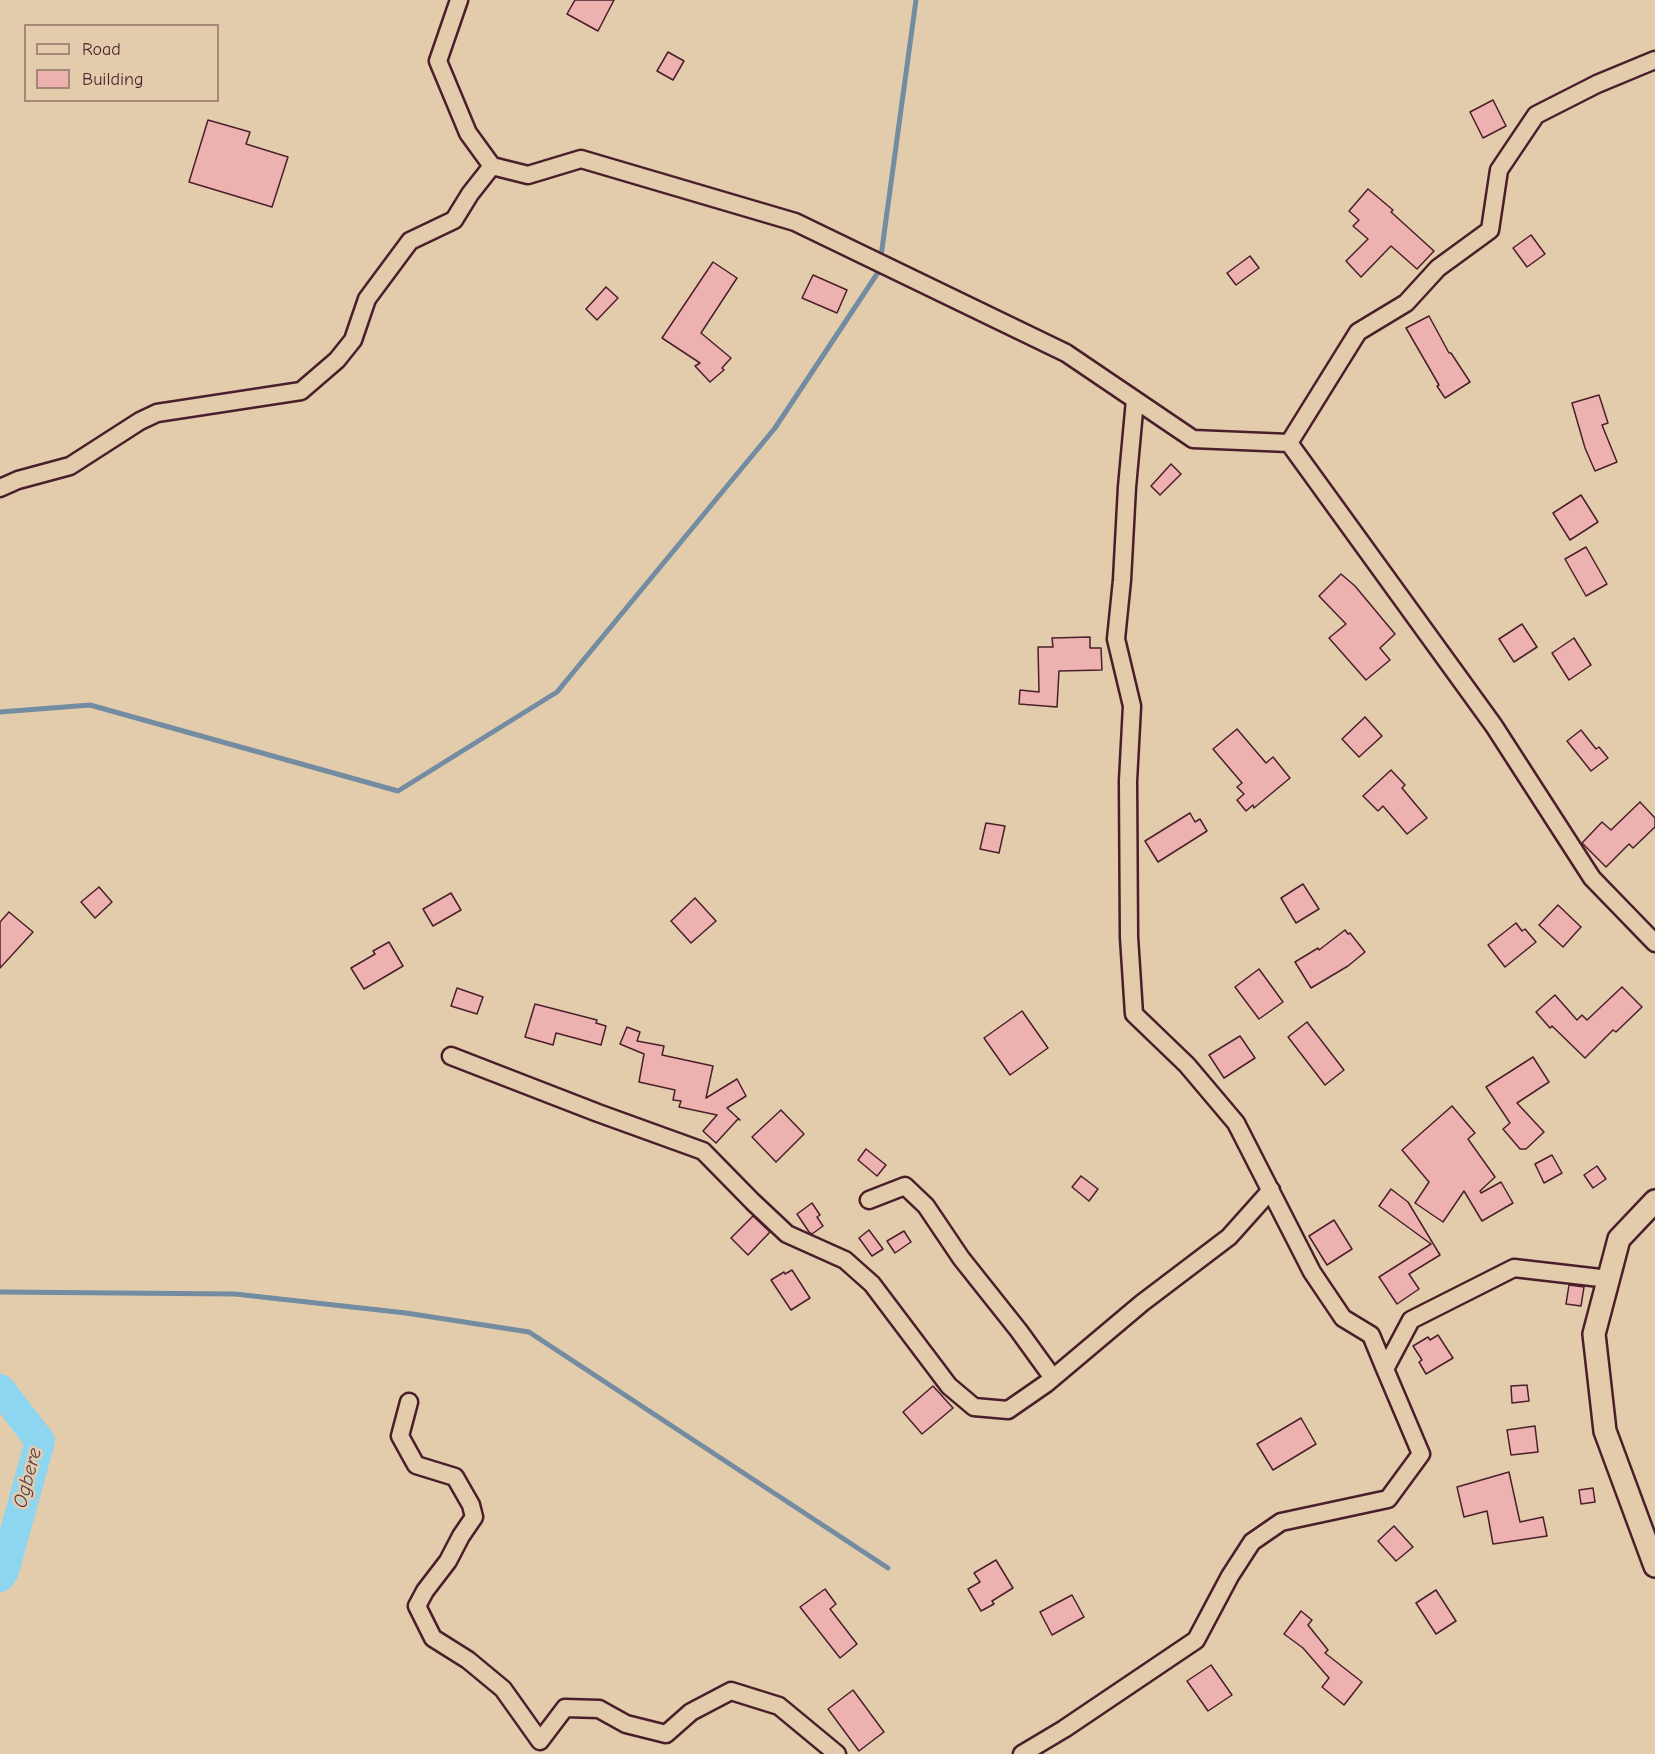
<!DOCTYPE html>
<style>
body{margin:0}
#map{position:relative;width:1655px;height:1754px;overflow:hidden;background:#e3ccac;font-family:"Comic Neue",sans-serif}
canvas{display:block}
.legend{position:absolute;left:24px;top:24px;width:195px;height:78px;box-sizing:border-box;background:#e3ccac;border:2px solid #a68778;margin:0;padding:8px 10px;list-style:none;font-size:18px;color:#4a1f2b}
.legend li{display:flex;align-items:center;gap:12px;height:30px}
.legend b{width:30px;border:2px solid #a68778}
</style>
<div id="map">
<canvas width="1655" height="1754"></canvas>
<ul class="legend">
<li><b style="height:8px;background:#e3ccac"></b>Road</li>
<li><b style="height:16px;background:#edb2af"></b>Building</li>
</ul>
</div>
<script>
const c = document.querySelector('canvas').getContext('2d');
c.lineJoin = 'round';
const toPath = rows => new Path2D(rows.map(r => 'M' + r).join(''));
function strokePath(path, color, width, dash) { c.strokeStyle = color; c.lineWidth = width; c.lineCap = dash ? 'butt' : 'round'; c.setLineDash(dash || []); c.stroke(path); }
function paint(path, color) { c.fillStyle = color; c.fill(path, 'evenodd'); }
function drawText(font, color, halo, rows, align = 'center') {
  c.font = font + ' "Comic Neue",sans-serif'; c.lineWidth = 5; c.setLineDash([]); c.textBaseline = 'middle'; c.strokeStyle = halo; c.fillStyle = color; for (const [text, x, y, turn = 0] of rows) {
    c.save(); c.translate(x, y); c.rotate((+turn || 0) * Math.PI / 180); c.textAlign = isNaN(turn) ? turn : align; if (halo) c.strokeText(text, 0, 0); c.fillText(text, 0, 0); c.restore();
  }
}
const stream = toPath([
 [0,712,90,705,398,791,557,692,775,428,879,271,916,0],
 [0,1292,235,1294,406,1313,529,1332,888,1568]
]);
const river = toPath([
 [0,1389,40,1441,4,1571,0,1577]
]);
const building = toPath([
 [575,0,614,0,598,31,567,14,575,0],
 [668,52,684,61,673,80,657,71,668,52],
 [1493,100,1506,126,1483,138,1470,112,1493,100],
 [208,120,250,132,246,144,288,157,272,207,189,182,208,120],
 [1368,189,1393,210,1391,212,1434,251,1417,269,1391,246,1361,277,1346,261,1368,239,1353,226,1359,220,1349,211,1368,189],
 [1531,235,1545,254,1527,267,1513,248,1531,235],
 [1250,256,1259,268,1236,285,1227,273,1250,256],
 [713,262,737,278,701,333,731,358,722,368,724,370,710,382,695,366,700,363,662,338,713,262],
 [813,275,847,290,837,313,802,298,813,275],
 [606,287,618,298,597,320,586,309,606,287],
 [1429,316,1449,353,1451,353,1470,382,1445,398,1437,386,1439,385,1406,328,1429,316],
 [1599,395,1608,423,1602,425,1617,462,1595,471,1585,448,1572,403,1599,395],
 [1171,464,1181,474,1160,495,1151,486,1171,464],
 [1581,495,1598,522,1570,540,1553,513,1581,495],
 [1586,547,1607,584,1586,596,1565,559,1586,547],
 [1341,574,1355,586,1395,634,1380,648,1390,660,1366,680,1329,638,1346,624,1319,596,1341,574],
 [1522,624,1537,647,1514,662,1499,639,1522,624],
 [1090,637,1090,648,1101,648,1102,670,1059,671,1057,707,1019,704,1020,690,1039,692,1038,647,1053,647,1052,638,1090,637],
 [1574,638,1591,665,1569,680,1552,653,1574,638],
 [1365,717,1382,736,1359,757,1342,739,1365,717],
 [1237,729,1266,763,1273,757,1290,778,1254,808,1253,805,1246,811,1237,800,1244,794,1237,787,1242,783,1213,749,1237,729],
 [1581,730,1596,749,1599,747,1608,758,1591,771,1567,741,1581,730],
 [1391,770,1405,785,1402,788,1427,818,1407,834,1383,806,1378,811,1363,796,1391,770],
 [1640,802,1655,818,1655,827,1633,848,1629,844,1606,867,1582,843,1602,822,1611,830,1640,802],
 [1190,813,1195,822,1200,819,1207,831,1158,862,1145,841,1190,813],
 [986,823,1005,826,999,853,980,849,986,823],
 [1303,884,1319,909,1296,923,1281,898,1303,884],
 [99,887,112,902,95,918,81,902,99,887],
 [451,893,461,910,433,926,423,909,451,893],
 [695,898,716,921,691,943,671,921,695,898],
 [1558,905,1581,927,1563,947,1539,925,1558,905],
 [9,912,33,932,0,968,0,922,9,912],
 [1516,923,1522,931,1525,929,1536,942,1505,967,1488,945,1516,923],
 [1345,930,1348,934,1350,933,1365,952,1348,966,1311,988,1295,962,1318,948,1319,950,1345,930],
 [389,942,403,966,364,989,351,968,375,954,373,951,389,942],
 [1259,969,1283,1002,1259,1019,1235,987,1259,969],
 [1622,987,1642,1007,1616,1032,1613,1030,1585,1058,1552,1026,1550,1028,1536,1012,1555,995,1577,1020,1582,1015,1587,1020,1622,987],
 [457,988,483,997,477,1014,451,1006,457,988],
 [535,1004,597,1020,596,1023,606,1026,601,1045,556,1033,553,1045,525,1037,535,1004],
 [1022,1011,1048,1048,1010,1075,984,1038,1022,1011],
 [1307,1022,1344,1070,1325,1085,1288,1037,1307,1022],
 [627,1027,640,1032,637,1041,664,1046,662,1055,713,1066,706,1098,737,1079,746,1096,727,1108,740,1120,738,1119,716,1143,703,1131,717,1115,679,1107,681,1101,673,1100,675,1090,639,1082,644,1054,620,1044,627,1027],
 [1240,1036,1255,1058,1224,1078,1209,1055,1240,1036],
 [1533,1057,1549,1082,1517,1103,1544,1132,1526,1149,1520,1149,1503,1129,1510,1123,1486,1087,1533,1057],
 [1452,1106,1475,1133,1468,1139,1495,1177,1480,1191,1481,1193,1501,1182,1513,1203,1482,1221,1464,1191,1443,1222,1415,1203,1429,1182,1402,1150,1452,1106],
 [781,1110,804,1134,776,1162,752,1137,781,1110],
 [866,1149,886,1165,877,1176,858,1160,866,1149],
 [1552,1155,1562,1173,1544,1183,1535,1164,1552,1155],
 [1597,1166,1606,1179,1593,1188,1584,1175,1597,1166],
 [1081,1176,1098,1189,1089,1201,1072,1187,1081,1176],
 [1391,1189,1408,1202,1440,1255,1409,1274,1419,1289,1397,1304,1379,1277,1431,1244,1379,1206,1391,1189],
 [812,1203,820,1215,817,1217,823,1226,812,1234,809,1232,797,1214,812,1203],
 [753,1216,770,1232,748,1255,731,1238,753,1216],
 [1334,1220,1352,1249,1327,1265,1309,1236,1334,1220],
 [869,1230,883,1249,872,1256,859,1238,869,1230],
 [904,1231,911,1242,895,1253,887,1241,904,1231],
 [792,1270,810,1298,791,1310,771,1280,784,1272,785,1274,792,1270],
 [1569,1285,1584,1287,1581,1306,1566,1304,1569,1285],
 [1438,1335,1453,1358,1426,1374,1419,1362,1422,1360,1413,1346,1428,1337,1430,1340,1438,1335],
 [1527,1385,1529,1401,1512,1403,1511,1386,1527,1385],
 [933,1386,953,1408,922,1434,903,1412,933,1386],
 [1301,1418,1316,1444,1273,1470,1257,1444,1301,1418],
 [1535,1426,1538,1452,1511,1455,1507,1430,1535,1426],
 [1509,1472,1520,1522,1543,1517,1547,1536,1493,1544,1487,1511,1464,1517,1457,1487,1509,1472],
 [1593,1488,1595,1502,1581,1504,1579,1490,1593,1488],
 [1394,1526,1413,1547,1396,1561,1378,1541,1394,1526],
 [996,1560,1013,1588,992,1601,994,1604,981,1611,968,1589,980,1582,974,1573,996,1560],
 [825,1589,836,1604,830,1609,857,1644,840,1658,800,1607,825,1589],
 [1436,1590,1456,1621,1436,1634,1416,1603,1436,1590],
 [1072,1595,1084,1617,1052,1635,1040,1612,1072,1595],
 [1301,1611,1312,1620,1308,1625,1328,1650,1325,1653,1362,1682,1344,1705,1322,1687,1329,1678,1303,1648,1284,1634,1301,1611],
 [1211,1665,1232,1695,1208,1711,1187,1681,1211,1665],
 [853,1690,884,1732,859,1751,828,1709,853,1690]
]);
const minor = toPath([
 [459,0,438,61,468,133,492,166,528,175,581,159,795,222,1066,353,1193,439,1289,443,1494,726,1592,878,1655,943],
 [1135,400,1127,487,1122,580,1116,639,1132,706,1128,781,1129,937,1134,1014,1187,1065,1236,1123,1312,1272,1343,1318,1371,1335,1385,1369],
 [1289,443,1358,332,1406,303,1438,268,1490,230,1499,170,1536,115,1597,84,1655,60],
 [0,488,18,480,70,466,140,421,157,413,301,391,337,360,353,340,367,299,410,241,454,220,470,194,492,166],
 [451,1056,598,1113,703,1151,753,1202,787,1234,845,1260,872,1284,949,1386,974,1407,1008,1410,1047,1383,1142,1303,1229,1237,1271,1190],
 [869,1200,905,1186,926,1206,961,1258,1019,1331,1053,1378],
 [409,1402,400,1436,416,1465,455,1477,471,1505,474,1517,461,1536,448,1561,425,1591,417,1606,433,1638,468,1660,503,1689,540,1741,565,1708,599,1709,626,1724,666,1734,691,1712,731,1691,779,1706,837,1754],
 [1022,1754,1064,1729,1196,1640,1230,1576,1252,1542,1281,1522,1388,1499,1421,1454,1385,1369,1411,1320,1514,1268,1609,1279]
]);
const tertiary = toPath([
 [1655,1201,1619,1239,1594,1334,1605,1431,1655,1566]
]);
const waterNames = [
 ["Ogbere",28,1478,-75]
];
strokePath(stream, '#738ca1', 5);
strokePath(river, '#8ed5ef', 30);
paint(building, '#edb2af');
strokePath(building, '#4a1f2b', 1.5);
strokePath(minor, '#4a1f2b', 21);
strokePath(tertiary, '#4a1f2b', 26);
strokePath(minor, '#e3ccac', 16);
strokePath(tertiary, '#e3ccac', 21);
drawText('italic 20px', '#543a48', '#e3ccac', waterNames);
</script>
